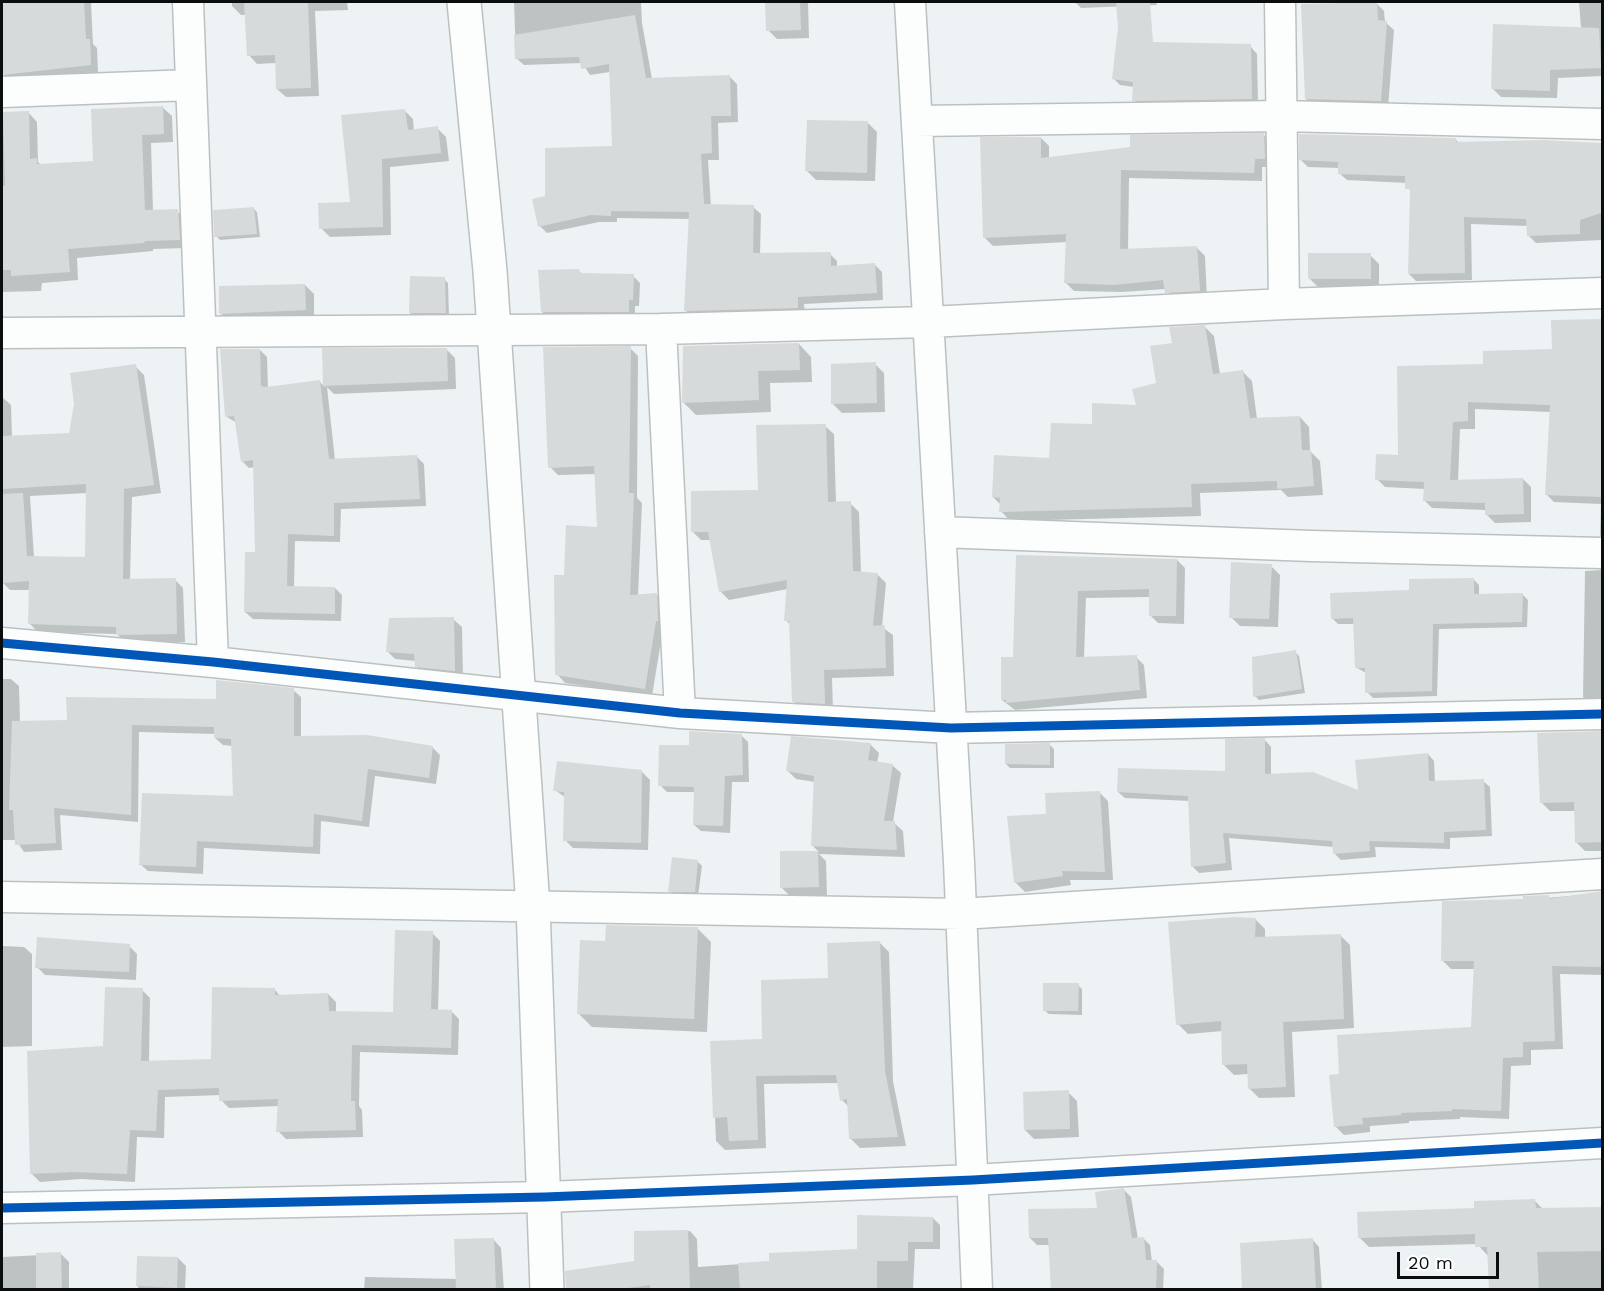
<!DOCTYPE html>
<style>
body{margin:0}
#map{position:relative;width:1604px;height:1291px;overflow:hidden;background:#edf3f4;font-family:"Work Sans",sans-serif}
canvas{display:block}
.frame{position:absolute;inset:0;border:3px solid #0a0e0f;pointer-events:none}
.scale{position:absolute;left:1397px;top:1252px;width:102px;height:27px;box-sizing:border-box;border:3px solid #0a0e0f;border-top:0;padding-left:8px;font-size:18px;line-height:21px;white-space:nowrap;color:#0a0e0f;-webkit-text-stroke:4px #fff;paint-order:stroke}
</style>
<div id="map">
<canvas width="1604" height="1291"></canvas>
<div class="frame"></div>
<div class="scale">20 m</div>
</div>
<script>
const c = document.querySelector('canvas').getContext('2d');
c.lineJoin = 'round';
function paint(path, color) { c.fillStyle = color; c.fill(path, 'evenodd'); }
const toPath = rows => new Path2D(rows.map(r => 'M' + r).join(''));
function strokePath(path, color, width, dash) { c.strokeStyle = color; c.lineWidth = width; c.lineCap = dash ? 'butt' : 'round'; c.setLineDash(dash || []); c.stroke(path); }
const shadow = toPath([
 [2,2,91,2,93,44,97,48,98,73,11,82,3,74],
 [232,2,347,2,348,10,315,11,319,96,286,97,277,89,276,63,257,64,249,55,246,15,241,15,232,6],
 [514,2,641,2,642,23,652,79,730,77,737,84,738,122,718,123,719,160,708,160,711,206,753,207,761,214,760,255,830,254,837,261,837,267,875,265,882,272,883,300,804,304,805,315,693,318,686,311,690,219,617,218,617,222,599,222,547,233,540,226,546,197,613,148,610,72,590,75,582,63,524,65,516,58],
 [767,2,808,2,809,38,777,39,768,30],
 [1075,2,1156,2,1157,5,1081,8],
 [1579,2,1602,2,1602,76,1558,78,1557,98,1501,97,1493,89,1581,28],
 [1376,3,1384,11,1385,22,1394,30,1388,108,1314,107,1306,99],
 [1251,47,1257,54,1258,105,1140,107,1134,100,1134,87,1120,85,1114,79],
 [162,107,172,116,173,142,151,143,153,211,177,211,186,220,188,248,153,249,153,251,77,258,78,280,42,283,41,291,2,292,2,114,28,112,37,122,38,162,41,165,94,162],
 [404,110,413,119,414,131,437,128,446,137,449,161,390,167,391,235,330,237,321,228,352,203],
 [868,123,877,132,875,181,816,180,807,171],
 [1264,135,1272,143,1273,167,1262,167,1262,181,1129,178,1128,251,1197,248,1205,256,1207,299,1175,301,1166,289,1122,292,1074,291,1066,283,1067,242,993,246,984,237,1041,138,1049,146,1049,158],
 [1455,139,1459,143,1543,141,1602,144,1602,240,1536,243,1528,235,1528,226,1471,224,1472,280,1416,281,1409,274,1411,192,1406,183,1347,180,1339,173,1340,168,1308,167,1301,160],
 [253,208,257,212,260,237,220,240,216,236],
 [1370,255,1379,264,1379,288,1318,287,1309,278],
 [579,271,583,275,633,276,640,283,639,306,635,306,635,318,549,319,542,312],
 [444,279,448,283,449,317,414,317,410,313],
 [305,285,314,294,314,318,230,323,221,314],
 [1602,311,1602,538,1600,535,1601,504,1554,502,1546,494,1551,412,1475,409,1475,429,1460,429,1458,481,1523,479,1531,487,1531,522,1495,523,1487,515,1486,510,1432,508,1424,500,1425,489,1385,487,1377,479,1485,366,1553,351,1601,321],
 [1205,327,1214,336,1220,374,1242,371,1252,381,1257,419,1300,417,1309,427,1310,451,1320,461,1323,495,1288,497,1281,490,1200,493,1201,516,1010,521,1001,511,1001,505,993,497,1051,459,1093,426,1138,406,1157,384,1173,345],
 [799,344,811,357,812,382,770,383,771,412,696,415,683,402],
 [630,348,638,356,637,498,642,503,638,596,656,594,664,603,663,629,652,696,565,683,557,674,565,577,598,528,596,474,558,475,550,467],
 [446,349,455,358,456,389,334,394,327,387,335,460,417,457,424,464,426,506,341,509,340,542,295,541,294,587,335,588,342,595,341,621,253,619,245,612,257,554,255,467,249,468,242,461,237,423,227,417,260,350,267,357,268,389,320,382,325,387,323,350],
 [875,364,884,373,885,412,842,413,833,404],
 [135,366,144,375,161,493,132,497,130,581,175,580,183,588,185,642,126,643,117,634,38,632,30,624,31,590,10,590,2,582,2,397,11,405,12,437,71,434],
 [88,493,87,559,34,557,30,496],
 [825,426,834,434,836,503,850,503,859,512,861,573,877,574,886,583,882,627,893,635,894,676,832,678,833,712,802,710,794,701,791,626,786,620,788,589,729,600,720,591,711,540,701,540,693,532,759,492],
 [1018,557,1177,560,1185,568,1184,624,1158,623,1150,615,1150,597,1086,598,1084,659,1136,657,1144,665,1147,698,1015,710,1002,700,1015,658],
 [1271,566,1280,575,1278,627,1240,626,1231,617],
 [1602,570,1602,704,1591,705,1583,697,1585,571],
 [1473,579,1479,585,1479,596,1522,594,1528,600,1527,627,1439,629,1437,696,1373,698,1367,692,1366,673,1357,668,1355,624,1338,624,1332,618,1410,591],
 [453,619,462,627,463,678,424,674,416,666,416,661,395,659,387,651],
 [1295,652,1299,656,1305,693,1259,700,1255,696],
 [2,679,11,679,19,686,20,722,69,721,293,690,301,697,301,737,433,748,440,755,436,784,375,776,369,827,321,821,320,854,204,848,203,874,148,871,140,864,235,798,233,746,223,745,215,738,216,734,139,732,138,822,60,815,62,850,24,852,16,840,2,840],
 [1602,733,1602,851,1585,851,1576,842,1576,811,1550,811,1541,802,1539,734],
 [741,735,748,742,749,782,732,782,730,833,701,831,694,825,696,792,667,792,660,785,691,747],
 [1265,740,1271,747,1271,775,1359,792,1428,754,1434,761,1435,782,1483,781,1490,787,1492,836,1450,838,1450,849,1375,847,1376,857,1341,860,1334,853,1334,847,1229,838,1232,870,1199,873,1192,866,1190,801,1125,798,1118,792,1226,772],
 [870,744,879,753,877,763,892,765,901,773,893,822,903,831,905,857,819,854,826,861,827,895,790,896,781,887,781,852,819,852,813,846,815,782,796,779,787,770],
 [1050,745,1054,749,1054,768,1010,768,1006,764],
 [642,772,650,780,648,850,573,848,565,840,566,798,555,790],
 [1099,792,1108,801,1113,880,1070,880,1071,885,1025,892,1016,883,1009,817,1047,815],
 [698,862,702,866,698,896,674,895,670,891],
 [1602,893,1602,975,1560,974,1563,1049,1531,1050,1531,1065,1511,1066,1509,1119,1460,1117,1460,1119,1409,1121,1409,1123,1370,1126,1370,1132,1344,1135,1335,1126,1340,1076,1473,1029,1475,969,1451,969,1442,960,1525,900],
 [1255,919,1265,929,1265,938,1340,935,1350,945,1354,1028,1292,1032,1295,1097,1259,1098,1249,1088,1248,1074,1234,1075,1224,1065,1223,1031,1188,1034,1178,1024],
 [697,928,711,942,707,1032,592,1027,579,1014,607,942],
 [432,933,440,941,438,1011,451,1011,459,1019,458,1055,360,1052,359,1106,362,1110,363,1137,286,1139,278,1131,279,1106,229,1108,221,1100,221,1095,165,1097,164,1138,137,1137,135,1182,81,1179,40,1182,32,1174,105,1048,142,990,150,998,149,1062,212,1060,275,990,281,997,328,994,336,1002,336,1013,394,1014],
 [880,943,889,952,893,1081,906,1146,860,1148,851,1139,849,1107,842,1100,839,1083,764,1084,766,1148,725,1150,716,1141,712,1042,764,1040,829,979],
 [2,946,24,947,32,954,32,1046,2,1047],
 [129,946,137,954,136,980,45,975,37,967],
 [1078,985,1082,989,1082,1015,1049,1014,1044,1010],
 [1068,1092,1077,1101,1079,1137,1034,1139,1025,1130],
 [1124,1190,1131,1197,1138,1239,1143,1238,1150,1245,1152,1262,1157,1262,1164,1269,1163,1290,1053,1290,1050,1245,1037,1245,1030,1238,1099,1209],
 [1535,1201,1544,1210,1602,1208,1602,1290,1490,1290,1489,1257,1477,1244,1369,1247,1359,1237,1475,1209],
 [933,1218,940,1225,940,1249,915,1249,913,1290,584,1290,636,1262,635,1233,690,1231,697,1239,698,1267,771,1262,859,1250],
 [493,1239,501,1248,504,1290,364,1290,365,1277,457,1279],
 [1312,1239,1319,1247,1322,1290,1243,1290],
 [61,1254,69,1262,69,1290,2,1290,2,1257],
 [139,1257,178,1258,186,1266,185,1290,138,1290]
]);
const building = toPath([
 [2,2,84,2,86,39,90,39,91,65,2,75],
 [244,2,308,2,311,88,276,89,275,55,247,56],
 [765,2,800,2,801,30,766,31],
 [1116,2,1150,2,1153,42,1251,44,1252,99,1132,101,1133,82,1112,79,1118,27],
 [1377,2,1378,20,1387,21,1381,101,1305,99,1301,4],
 [635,15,646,78,730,75,731,116,711,116,712,153,701,154,704,204,754,205,753,253,831,252,831,266,875,263,877,293,798,297,798,308,684,311,689,212,611,211,611,216,591,215,538,227,532,199,545,196,545,148,612,146,609,64,581,69,579,57,515,59,514,35],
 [1493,24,1599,28,1601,68,1550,70,1550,91,1491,89],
 [163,106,164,134,142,135,145,210,178,209,180,240,145,241,144,243,68,249,70,272,11,276,11,270,2,270,2,186,5,186,3,112,29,111,30,159,37,158,37,164,93,161,91,109],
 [405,109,408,130,438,126,441,153,382,159,383,227,319,229,318,203,350,202,341,115],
 [807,120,868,121,867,173,805,171],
 [1264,133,1265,159,1255,159,1254,173,1121,170,1120,249,1197,246,1200,291,1165,293,1163,280,1113,285,1064,283,1066,234,983,238,980,137,1041,137,1041,158,1130,147,1130,135],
 [1299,134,1456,138,1456,142,1543,140,1602,143,1601,213,1580,220,1580,234,1527,236,1526,219,1464,217,1465,273,1408,274,1410,189,1405,189,1405,176,1338,174,1338,162,1299,160],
 [254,207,257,234,214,237,213,210],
 [1308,253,1371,253,1371,279,1308,279],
 [579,269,580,273,634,274,633,300,629,300,629,312,541,312,538,270],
 [410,276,445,277,446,313,409,313],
 [305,284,306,310,219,314,219,286],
 [1602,319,1602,497,1545,495,1550,405,1468,402,1468,421,1453,422,1450,480,1523,478,1524,514,1485,515,1485,503,1423,501,1424,482,1375,480,1376,454,1398,455,1397,366,1483,364,1483,351,1552,349,1551,320],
 [1205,325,1213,374,1243,370,1250,418,1300,416,1302,450,1311,450,1314,486,1277,489,1277,481,1191,484,1192,507,999,512,1000,498,992,497,994,455,1049,458,1051,423,1092,424,1092,403,1136,405,1132,389,1156,383,1150,346,1172,343,1169,327],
 [799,343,800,370,758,371,759,400,682,403,683,346],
 [631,346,629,493,634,493,630,595,657,593,658,621,656,621,645,689,555,675,554,575,564,575,566,525,597,527,594,466,548,468,543,347],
 [322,348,447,348,448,381,323,386],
 [220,349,260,349,261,386,266,387,320,380,329,459,417,455,420,499,334,503,334,536,288,534,287,586,335,587,335,614,244,612,245,552,255,552,253,460,241,462,234,416,225,417],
 [876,362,877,403,831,404,831,364],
 [136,364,154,485,124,489,123,579,176,578,177,634,116,635,116,627,28,624,29,581,2,583,2,494,23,493,27,556,85,557,86,484,2,489,2,436,69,433,74,404,70,373],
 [826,424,828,502,851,501,853,571,878,573,873,626,885,625,886,668,824,670,825,704,792,702,789,621,784,621,787,580,719,592,708,532,691,532,691,491,758,490,756,425],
 [1016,555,1177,559,1176,616,1149,616,1149,589,1078,591,1076,657,1137,655,1140,690,1006,703,1006,700,1001,700,1001,657,1013,657],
 [1231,562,1272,564,1269,619,1229,618],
 [1474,578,1474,594,1523,593,1522,622,1433,624,1432,691,1365,693,1365,668,1355,668,1353,618,1331,619,1330,593,1409,590,1409,579],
 [454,617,455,671,415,667,414,654,386,652,389,618],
 [1296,650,1302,689,1253,697,1252,657],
 [216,680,294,688,294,736,367,735,433,746,429,778,368,769,362,821,314,814,313,847,197,841,196,867,139,865,142,793,233,796,231,739,214,738,214,727,132,725,131,815,54,808,56,843,15,845,13,810,9,810,12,721,67,720,66,697,216,699],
 [689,731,742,734,743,775,725,776,723,826,693,825,694,787,658,786,659,745,689,745],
 [1602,731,1602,842,1575,843,1574,802,1540,803,1537,733],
 [791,736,871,743,868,760,893,764,884,821,895,821,897,850,811,846,814,776,786,771],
 [1265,738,1265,774,1313,772,1358,790,1355,760,1428,753,1429,781,1484,779,1486,830,1444,832,1444,843,1369,841,1370,851,1333,854,1332,841,1223,833,1226,863,1191,867,1188,796,1117,792,1118,768,1225,771,1225,739],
 [1050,743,1050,765,1005,764,1005,744],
 [557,761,642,770,641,843,563,841,564,792,553,791],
 [1100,791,1105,872,1062,871,1063,876,1014,883,1007,816,1046,814,1045,793],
 [780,851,818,851,819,887,780,888],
 [672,857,698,860,695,892,668,892],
 [1602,891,1602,967,1552,966,1555,1041,1523,1042,1523,1057,1503,1058,1501,1111,1452,1109,1452,1111,1401,1113,1401,1115,1362,1118,1363,1124,1334,1127,1329,1075,1339,1074,1337,1035,1471,1027,1474,961,1441,961,1442,901,1523,899,1523,896,1549,895,1549,899],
 [1235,917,1256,918,1255,937,1341,934,1344,1019,1283,1022,1286,1087,1248,1089,1247,1064,1222,1065,1221,1021,1176,1025,1168,922],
 [606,925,698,927,694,1019,577,1014,580,940,605,941],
 [395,930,433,931,431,1009,452,1010,451,1048,352,1045,351,1101,355,1101,356,1130,276,1132,278,1099,219,1101,219,1088,158,1090,156,1131,130,1130,127,1174,72,1172,30,1174,27,1051,103,1046,105,987,143,988,141,1061,211,1059,212,987,275,988,275,995,328,993,329,1011,393,1012],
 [37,937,130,944,129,972,35,968],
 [880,941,885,1071,898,1137,849,1139,847,1099,840,1101,836,1075,756,1076,758,1140,729,1141,727,1117,713,1118,710,1041,762,1039,761,980,828,978,827,943],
 [1043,983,1079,983,1078,1011,1043,1011],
 [1069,1090,1070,1129,1024,1130,1023,1092],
 [1124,1188,1132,1238,1144,1237,1146,1260,1157,1260,1156,1290,1051,1290,1048,1238,1029,1238,1028,1209,1097,1208,1095,1192],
 [1535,1199,1536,1208,1602,1207,1602,1251,1537,1252,1539,1290,1489,1290,1487,1247,1475,1247,1475,1234,1358,1238,1357,1212,1474,1208,1474,1201],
 [857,1215,933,1217,933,1242,908,1242,908,1261,877,1261,877,1290,740,1290,738,1263,769,1261,769,1253,857,1249],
 [688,1230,690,1290,650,1290,650,1285,613,1290,566,1290,565,1271,634,1261,634,1231],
 [494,1238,496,1290,456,1290,454,1239],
 [1313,1238,1316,1290,1242,1290,1240,1243],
 [61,1252,62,1290,36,1290,36,1253],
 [137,1256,178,1257,177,1288,136,1286]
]);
const minor = toPath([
 [188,2,213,662],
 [910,2,959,862,977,1290],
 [1280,2,1284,304],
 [2,92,191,85],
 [917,121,1282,116,1602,124],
 [661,329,680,713],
 [2,333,661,329,929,322,1284,304,1602,293],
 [940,532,1311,546,1602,553],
 [2,643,213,662,680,713,951,728,1602,714],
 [2,897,961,914,1602,874],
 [2,1208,545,1197,973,1180,1602,1143]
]);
const secondary = toPath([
 [464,2,490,271,533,907,547,1290]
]);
const cycleway = toPath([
 [2,643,213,662,680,713,951,728,1602,714],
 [2,1208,545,1197,973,1180,1602,1143]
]);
paint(shadow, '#0003');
paint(building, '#d6dadb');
strokePath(minor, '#bcc0c1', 33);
strokePath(secondary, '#bcc0c1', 36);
strokePath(minor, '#fcfdfd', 30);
strokePath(secondary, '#fcfdfd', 33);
strokePath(cycleway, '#0057b8', 9);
</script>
